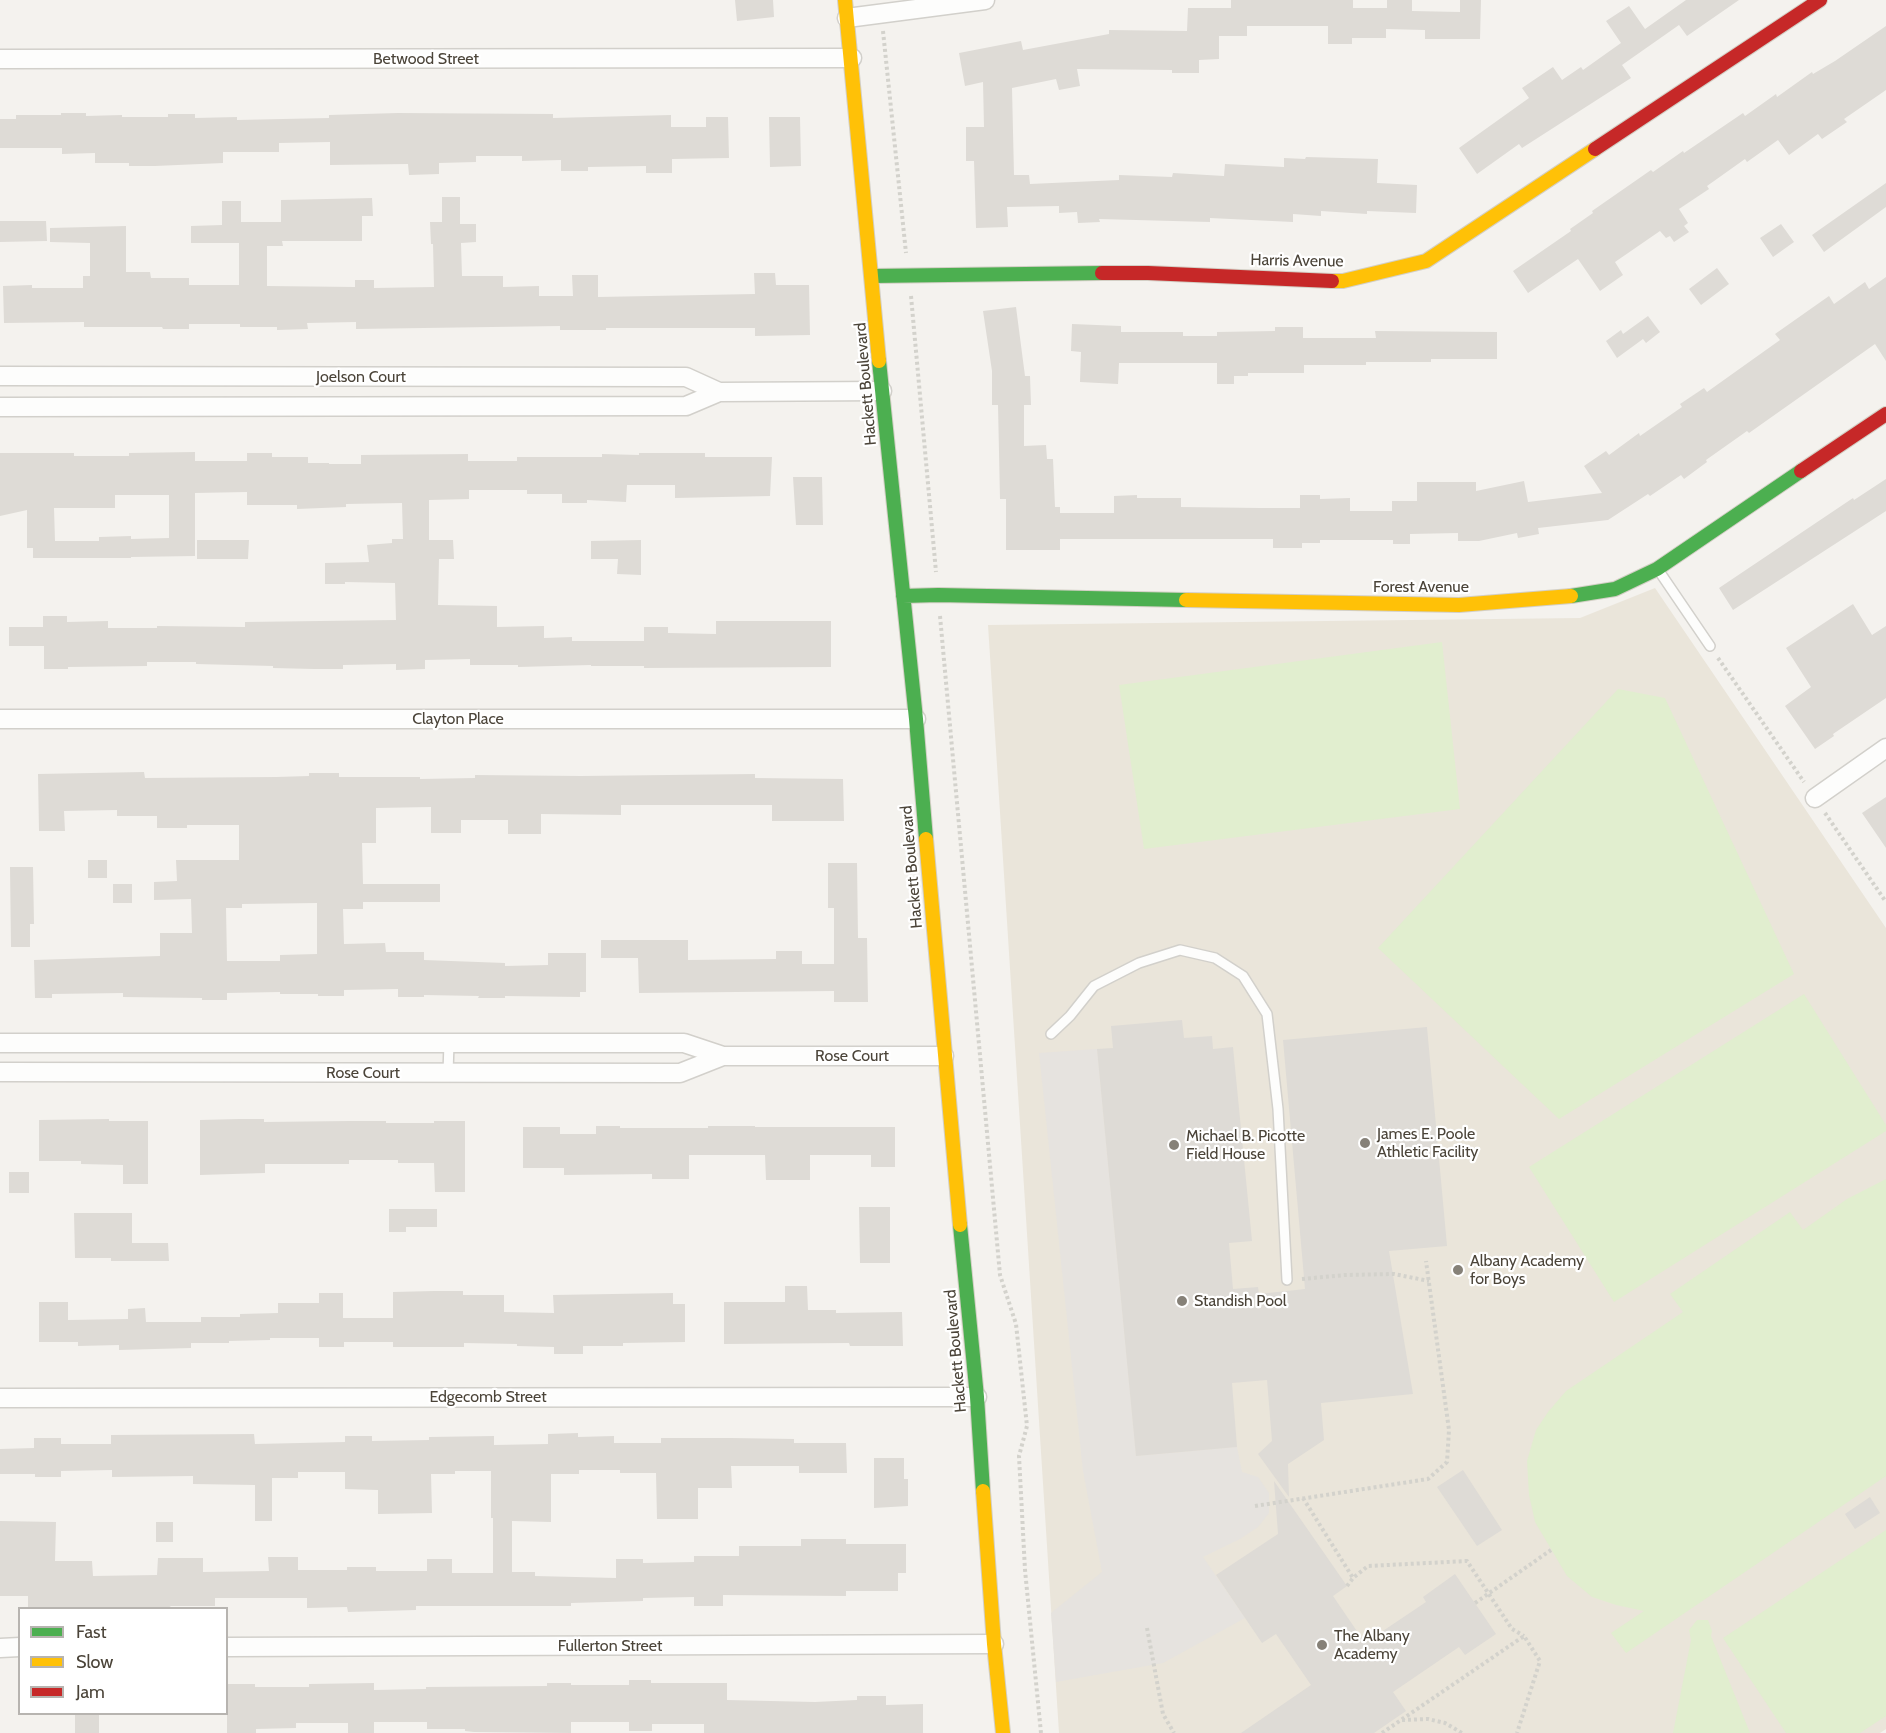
<!DOCTYPE html>
<style>
body{margin:0}
#map{position:relative;width:1886px;height:1733px;overflow:hidden;background:#f4f2ee;font-family:Cabin,sans-serif}
canvas{display:block}
.legend{position:absolute;left:18px;top:1607px;width:210px;height:108px;box-sizing:border-box;background:#fff;border:2px solid #b7b4b0;margin:0;padding:8px 10px;list-style:none;font-size:18px;color:#4b4439}
.legend li{display:flex;align-items:center;gap:12px;height:30px}
.legend b{width:30px;border:2px solid #b7b4b0}
</style>
<div id="map">
<canvas width="1886" height="1733"></canvas>
<ul class="legend">
<li><b style="height:8px;background:#4caf50"></b>Fast</li>
<li><b style="height:8px;background:#ffc107"></b>Slow</li>
<li><b style="height:8px;background:#c62828"></b>Jam</li>
</ul>
</div>
<script>
const c = document.querySelector('canvas').getContext('2d');
c.lineJoin = 'round';
function paint(path, color) { c.fillStyle = color; c.fill(path, 'evenodd'); }
const toPath = rows => new Path2D(rows.map(r => 'M' + r).join(''));
function strokePath(path, color, width, dash) { c.strokeStyle = color; c.lineWidth = width; c.lineCap = dash ? 'butt' : 'round'; c.setLineDash(dash || []); c.stroke(path); }
function drawText(font, color, halo, rows, align = 'center') {
  c.font = font + ' Cabin,sans-serif'; c.lineWidth = 4.5; c.setLineDash([]); c.textBaseline = 'middle'; c.strokeStyle = halo; c.fillStyle = color; for (const [text, x, y, turn = 0] of rows) {
    c.save(); c.translate(x, y); c.rotate((+turn || 0) * Math.PI / 180); c.textAlign = isNaN(turn) ? turn : align; if (halo) c.strokeText(text, 0, 0); c.fillText(text, 0, 0); c.restore();
  }
}
const education = toPath([
 [1655,588,1886,928,1886,1729,1880,1733,1059,1733,988,625,1580,618]
]);
const green = toPath([
 [1442,642,1460,809,1144,849,1119,685],
 [1618,689,1665,698,1794,974,1559,1119,1378,948],
 [1804,994,1886,1125,1886,1131,1614,1302,1529,1167],
 [1886,1179,1886,1476,1626,1653,1611,1633,1644,1611,1616,1605,1592,1597,1567,1576,1535,1522,1529,1495,1527,1461,1536,1430,1548,1412,1566,1391,1683,1312,1670,1294,1790,1212,1803,1230,1847,1199],
 [1886,1530,1886,1716,1860,1733,1786,1733,1723,1638],
 [1697,1620,1708,1620,1712,1631,1711,1636,1750,1733,1673,1733,1691,1640,1689,1630]
]);
const parking = toPath([
 [1097,1049,1136,1456,1237,1447,1242,1472,1258,1477,1269,1493,1269,1513,1258,1527,1240,1539,1203,1557,1245,1618,1163,1663,1056,1682,1051,1613,1102,1572,1083,1471,1039,1053]
]);
const building = toPath([
 [735,0,773,0,774,17,737,21],
 [1231,0,1353,0,1353,8,1387,8,1387,0,1412,0,1412,11,1460,12,1460,0,1481,0,1480,39,1425,39,1425,30,1386,29,1386,38,1352,38,1352,44,1328,44,1328,26,1247,26,1247,36,1219,36,1219,59,1199,60,1199,73,1172,73,1172,70,1077,69,1080,86,1059,90,1056,79,1012,88,1014,175,1029,175,1030,184,1119,180,1119,175,1172,177,1173,173,1224,176,1225,164,1284,167,1284,158,1305,159,1306,157,1378,159,1377,183,1417,185,1416,213,1367,211,1367,214,1321,211,1321,216,1293,214,1293,222,1210,218,1210,222,1099,219,1100,222,1078,223,1077,212,1059,213,1059,206,1007,207,1008,227,976,228,974,161,966,161,966,127,984,127,983,82,965,86,959,53,1021,41,1023,50,1109,34,1109,30,1187,31,1188,8,1231,8],
 [1686,0,1739,0,1687,36,1679,25,1622,65,1631,78,1522,148,1519,144,1477,174,1459,148,1529,98,1522,88,1553,67,1562,80,1581,67,1583,70,1621,43,1606,21,1629,6,1645,29],
 [1886,26,1886,90,1844,119,1847,122,1822,139,1818,134,1789,155,1778,140,1747,162,1745,159,1707,186,1709,189,1679,209,1688,223,1684,226,1689,232,1674,242,1670,236,1666,238,1660,231,1615,262,1623,275,1600,291,1578,259,1528,293,1513,271,1571,231,1570,229,1593,213,1592,211,1651,170,1653,172,1683,151,1684,153,1743,113,1745,116,1776,94,1777,97,1812,72,1813,74,1835,61],
 [61,113,86,113,86,116,122,115,122,117,168,117,168,114,195,114,195,118,237,117,237,120,329,118,329,115,398,113,553,114,553,118,671,115,671,127,706,127,706,117,728,117,729,158,672,159,672,173,646,173,646,166,588,167,588,171,561,171,561,160,522,161,522,156,476,156,476,162,439,163,439,174,409,175,408,164,330,165,330,142,279,143,279,152,223,152,223,163,155,166,129,166,129,163,95,163,95,153,62,154,62,148,0,148,0,119,16,119,16,115,61,115],
 [769,117,800,117,801,166,770,167],
 [1886,183,1886,207,1824,252,1812,235],
 [442,197,460,197,460,224,476,224,476,242,461,243,462,276,503,276,503,287,539,286,539,296,573,296,572,275,598,275,598,297,755,294,754,273,775,273,776,285,809,285,810,335,755,336,755,328,606,328,606,330,560,330,560,326,356,329,356,322,307,323,308,329,277,330,277,327,240,327,240,324,189,324,189,329,163,329,162,327,84,327,84,322,4,323,3,286,32,285,32,288,83,288,83,276,90,276,90,243,50,242,50,228,126,226,126,272,150,272,151,278,189,278,189,285,239,285,239,243,191,243,191,226,222,225,222,201,241,201,241,222,281,222,281,200,372,198,373,216,362,216,362,241,282,241,283,246,267,246,267,286,355,287,355,280,374,280,374,288,434,287,433,244,431,244,430,222,442,222],
 [0,221,46,221,47,241,0,242],
 [1781,224,1794,242,1773,257,1760,238],
 [1717,268,1729,284,1701,305,1689,289],
 [1886,277,1886,361,1875,344,1749,433,1747,431,1706,460,1707,462,1684,479,1681,475,1650,496,1648,494,1608,520,1538,528,1539,534,1518,538,1517,533,1479,541,1458,541,1458,533,1410,534,1410,544,1393,544,1393,540,1320,540,1320,543,1302,543,1302,548,1273,548,1273,539,1060,539,1060,550,1006,550,1006,499,1000,499,998,405,992,405,992,371,983,311,1016,307,1025,376,1030,376,1031,405,1024,405,1024,446,1046,445,1047,459,1053,459,1055,507,1060,507,1060,513,1114,513,1114,496,1137,495,1137,498,1181,498,1181,507,1260,508,1300,508,1300,495,1320,495,1320,499,1350,498,1350,511,1392,511,1392,501,1417,501,1417,482,1476,482,1476,491,1524,481,1528,502,1602,493,1584,466,1606,451,1609,455,1639,433,1640,436,1682,407,1680,404,1704,388,1707,392,1780,340,1775,334,1829,296,1834,304,1865,282,1869,289],
 [1648,316,1660,332,1646,343,1643,339,1617,358,1606,341,1621,330,1623,334],
 [1072,324,1121,326,1121,332,1183,332,1183,336,1217,336,1217,332,1275,331,1275,327,1303,327,1303,338,1376,338,1375,331,1497,332,1497,359,1431,359,1431,362,1366,362,1366,365,1304,365,1304,373,1248,373,1248,376,1234,376,1234,384,1217,384,1217,363,1119,363,1118,384,1080,382,1081,352,1071,351],
 [195,452,195,461,247,461,247,453,272,453,272,457,308,457,308,463,329,463,329,464,361,464,361,455,468,454,468,461,517,461,517,457,602,457,602,454,639,455,639,453,705,453,705,457,772,457,770,496,675,498,675,485,627,485,626,502,587,500,587,503,562,503,562,494,527,494,527,490,469,490,469,499,429,500,429,540,453,540,454,559,439,559,438,605,497,606,497,627,544,626,544,638,572,637,572,641,644,641,644,627,668,627,668,633,716,634,716,621,831,621,831,667,644,668,644,666,591,666,591,665,518,667,518,665,470,665,470,659,425,660,425,669,396,670,396,664,343,665,343,669,314,669,273,668,273,666,196,664,196,662,147,662,147,666,68,667,68,669,44,669,44,646,9,646,9,627,43,627,43,616,67,616,67,622,108,621,108,628,157,628,157,626,245,627,245,622,396,620,395,583,345,582,345,584,325,584,325,563,369,562,367,545,392,543,392,539,403,539,402,503,346,504,346,507,297,509,297,505,247,505,247,492,195,493,195,556,131,557,131,558,33,558,33,548,27,548,27,510,0,516,0,453,74,453,74,456,129,456,129,453],
 [115,495,169,495,169,538,131,539,131,536,99,537,99,541,55,541,54,508,115,508],
 [793,477,822,477,823,525,796,525],
 [1886,479,1886,511,1733,610,1719,588,1853,498,1854,500],
 [197,540,249,540,248,559,197,559],
 [641,540,641,575,617,574,618,559,591,559,591,541],
 [1853,604,1872,635,1886,626,1886,698,1833,734,1834,736,1815,749,1785,706,1811,687,1786,648],
 [144,772,145,778,276,777,309,776,309,773,339,773,339,777,420,777,420,779,475,778,475,775,581,776,755,774,755,778,843,779,844,821,772,821,772,805,621,805,621,815,541,814,541,834,508,834,508,820,461,820,461,833,431,833,431,807,376,808,376,843,362,843,363,884,440,884,440,902,363,902,363,909,343,909,344,944,385,943,386,952,424,952,424,960,505,963,505,966,548,965,548,953,586,953,586,992,580,992,580,997,505,996,505,998,478,998,479,996,424,995,424,997,398,997,398,989,344,990,344,996,318,996,318,994,280,994,280,992,227,993,227,1000,202,1000,202,998,123,997,123,993,52,994,52,998,35,998,34,960,160,956,160,933,192,933,191,899,154,900,154,882,177,881,176,860,239,860,239,825,187,825,187,828,157,828,157,816,117,816,117,810,64,811,65,831,39,831,38,774],
 [317,903,317,954,280,955,280,961,227,961,226,908,242,908,242,904],
 [1886,797,1886,848,1862,813],
 [88,860,107,860,107,878,88,878],
 [828,863,857,863,858,938,867,938,868,1002,834,1002,834,991,639,993,638,958,601,958,601,940,688,940,688,960,776,959,776,951,802,951,802,964,834,964,834,908,828,908],
 [10,867,33,867,34,924,30,924,30,947,11,947],
 [113,884,132,884,132,903,113,903],
 [1182,1020,1184,1038,1212,1036,1213,1049,1233,1047,1252,1241,1229,1243,1233,1289,1258,1287,1259,1294,1305,1289,1283,1040,1427,1027,1447,1246,1389,1251,1413,1394,1321,1403,1324,1440,1288,1464,1289,1497,1258,1454,1272,1441,1267,1380,1232,1383,1237,1447,1136,1456,1097,1049,1113,1048,1111,1026],
 [109,1119,109,1121,148,1121,148,1184,123,1184,123,1165,81,1164,81,1161,39,1161,39,1120],
 [239,1119,264,1119,264,1122,349,1121,386,1121,386,1123,434,1123,434,1121,465,1121,465,1192,435,1192,434,1163,398,1163,398,1160,349,1160,349,1164,265,1164,265,1173,200,1175,200,1120],
 [596,1126,620,1126,620,1128,708,1128,708,1126,755,1126,755,1127,895,1127,895,1167,871,1167,871,1155,810,1155,810,1180,766,1180,765,1155,689,1155,689,1179,652,1179,652,1174,564,1175,564,1168,523,1168,523,1127,560,1127,560,1134,596,1134],
 [9,1172,29,1172,29,1193,9,1193],
 [859,1207,890,1207,890,1263,860,1263],
 [389,1209,437,1209,437,1227,406,1227,406,1232,389,1232],
 [74,1213,132,1213,132,1243,168,1243,169,1261,111,1261,111,1258,75,1258],
 [785,1286,807,1286,808,1310,836,1310,836,1313,902,1312,903,1346,850,1346,849,1343,724,1344,724,1302,785,1302],
 [434,1291,463,1291,463,1295,504,1295,504,1312,554,1313,553,1295,673,1293,673,1304,685,1304,685,1342,623,1343,623,1346,583,1346,583,1354,554,1354,554,1347,517,1346,517,1344,464,1343,464,1347,393,1347,393,1342,344,1342,344,1347,319,1347,319,1338,270,1338,270,1340,229,1341,229,1343,191,1343,191,1348,119,1350,119,1345,78,1346,78,1342,39,1342,39,1302,68,1302,68,1320,128,1319,128,1309,145,1308,146,1322,201,1322,201,1317,240,1317,240,1314,278,1313,278,1303,319,1303,319,1293,343,1293,343,1318,393,1318,393,1292],
 [578,1433,578,1437,614,1436,614,1443,661,1443,661,1438,731,1438,794,1439,794,1443,846,1443,847,1473,799,1473,799,1466,731,1466,732,1488,698,1488,698,1519,657,1519,656,1473,620,1473,620,1470,579,1470,579,1474,551,1474,551,1522,512,1521,512,1572,535,1572,535,1576,616,1578,616,1559,643,1559,643,1563,694,1562,694,1556,739,1556,739,1546,801,1546,801,1539,846,1539,846,1544,906,1544,906,1573,898,1573,898,1591,846,1591,846,1596,723,1595,723,1606,694,1606,694,1597,643,1598,643,1601,571,1603,571,1606,416,1606,416,1610,348,1612,347,1607,307,1608,307,1598,215,1598,215,1606,171,1606,168,1608,28,1608,28,1596,0,1596,0,1521,56,1522,55,1561,92,1561,93,1576,157,1575,158,1558,203,1558,203,1572,269,1571,268,1557,298,1557,298,1570,347,1570,347,1567,376,1567,376,1571,427,1571,427,1559,452,1559,452,1573,493,1573,493,1518,491,1518,491,1471,455,1471,455,1474,431,1474,432,1513,378,1514,378,1490,345,1489,345,1472,298,1472,298,1478,272,1478,272,1521,255,1521,255,1485,193,1484,193,1476,112,1477,112,1470,61,1471,61,1477,35,1477,35,1474,0,1474,0,1449,34,1448,34,1438,61,1438,61,1444,111,1444,111,1435,254,1434,255,1444,345,1442,345,1436,372,1436,372,1441,429,1440,429,1437,494,1436,494,1445,548,1444,548,1434],
 [874,1458,904,1458,904,1479,908,1479,908,1506,874,1508],
 [1463,1470,1502,1530,1477,1546,1437,1487],
 [1274,1481,1347,1586,1333,1596,1365,1643,1426,1602,1423,1597,1455,1574,1496,1634,1465,1655,1459,1647,1393,1692,1406,1711,1374,1733,1241,1733,1311,1685,1276,1634,1262,1643,1216,1575,1278,1534],
 [1870,1497,1880,1513,1855,1529,1845,1514],
 [156,1522,173,1522,173,1542,156,1542],
 [629,1680,651,1680,651,1683,727,1683,727,1700,815,1702,857,1700,857,1696,886,1696,886,1705,923,1704,923,1733,704,1733,704,1724,652,1724,652,1731,629,1731,629,1722,571,1722,571,1733,474,1732,465,1731,465,1729,427,1729,427,1722,374,1722,374,1733,348,1733,348,1723,296,1723,296,1728,256,1729,256,1733,227,1733,227,1684,255,1684,255,1687,309,1687,309,1684,374,1683,374,1690,426,1689,426,1687,547,1686,547,1683,571,1683,571,1685,629,1685],
 [75,1713,99,1713,99,1733,75,1733]
]);
const path = toPath([
 [883,31,906,253],
 [911,296,936,572],
 [940,616,1000,1275,1016,1324,1027,1426,1019,1456,1025,1570,1041,1733],
 [1718,658,1804,782],
 [1825,813,1886,902],
 [1302,1279,1345,1275,1394,1274,1429,1281],
 [1303,1498,1353,1578],
 [1255,1506,1428,1479,1447,1462,1449,1430,1426,1261],
 [1347,1586,1353,1578,1368,1566,1467,1561,1512,1629,1524,1636],
 [1475,1603,1551,1550],
 [1147,1628,1163,1714,1174,1733],
 [1402,1720,1428,1719,1445,1723,1462,1733],
 [1382,1733,1524,1636,1540,1661,1517,1733]
]);
const lane = toPath([
 [1659,571,1710,646],
 [1051,1034,1070,1016,1094,986,1139,963,1180,950,1215,958,1243,976,1267,1014,1278,1109,1287,1280],
 [448,1073,449,1043]
]);
const street = toPath([
 [847,18,985,0],
 [0,59,852,58],
 [0,376,686,377,719,392],
 [0,407,686,406,719,392,882,391],
 [0,719,916,719],
 [1815,798,1886,748],
 [0,1043,684,1043,723,1056,944,1056],
 [0,1072,680,1073,723,1056],
 [0,1398,977,1397],
 [226,1647,994,1644],
 [0,1648,20,1647]
]);
const fast = toPath([
 [872,276,1102,273],
 [879,361,916,719,926,839],
 [903,596,938,595,1186,600],
 [1571,596,1615,589,1657,569,1801,471],
 [960,1225,977,1397,983,1491]
]);
const slow = toPath([
 [845,0,879,361],
 [1332,281,1343,281,1426,261,1595,149],
 [1186,600,1459,605,1571,596],
 [926,839,960,1225],
 [983,1491,994,1644,1003,1733]
]);
const jam = toPath([
 [1595,149,1820,0],
 [1102,273,1148,273,1332,281],
 [1801,471,1886,414]
]);
const markers = [
 [1365,1143,6,"#868178"],
 [1174,1145,6,"#868178"],
 [1458,1270,6,"#868178"],
 [1182,1301,6,"#868178"],
 [1322,1645,6,"#868178"]
];
const streetNames = [
 ["Betwood Street",426,59],
 ["Harris Avenue",1297,261,1],
 ["Joelson Court",361,377],
 ["Hackett Boulevard",866,384,-95],
 ["Forest Avenue",1421,587],
 ["Clayton Place",458,719],
 ["Hackett Boulevard",912,867,-95],
 ["Rose Court",852,1056],
 ["Rose Court",363,1073],
 ["Hackett Boulevard",956,1351,-95],
 ["Edgecomb Street",488,1397],
 ["Fullerton Street",610,1646]
];
const poiNames = [
 ["James E. Poole",1377,1134],
 ["Athletic Facility",1377,1152],
 ["Michael B. Picotte",1186,1136],
 ["Field House",1186,1154],
 ["Albany Academy",1470,1261],
 ["for Boys",1470,1279],
 ["Standish Pool",1194,1301],
 ["The Albany",1334,1636],
 ["Academy",1334,1654]
];
paint(education, '#eae5da');
paint(green, '#e1eecf');
paint(parking, '#e6e3df');
paint(building, '#dedbd6');
strokePath(lane, '#d2d0cb', 12);
strokePath(street, '#d2d0cb', 21);
strokePath(fast, '#d3cfc5', 16);
strokePath(slow, '#d3cfc5', 16);
strokePath(jam, '#d3cfc5', 16);
strokePath(path, '#d3d2cc', 4, [3, 3]);
strokePath(lane, '#fdfdfc', 9);
strokePath(street, '#fdfdfc', 18);
strokePath(fast, '#4caf50', 14);
strokePath(slow, '#ffc107', 14);
strokePath(jam, '#c62828', 14);
for (const [x, y, r, color] of markers) { const dot = new Path2D(); dot.arc(x, y, r, 0, 2 * Math.PI); c.fillStyle = color; c.fill(dot); strokePath(dot, '#fff', 2); }
drawText('16px', '#4b4439', '#fff', streetNames);
drawText('16px', '#4b4439', '#fff', poiNames, 'left');
</script>
